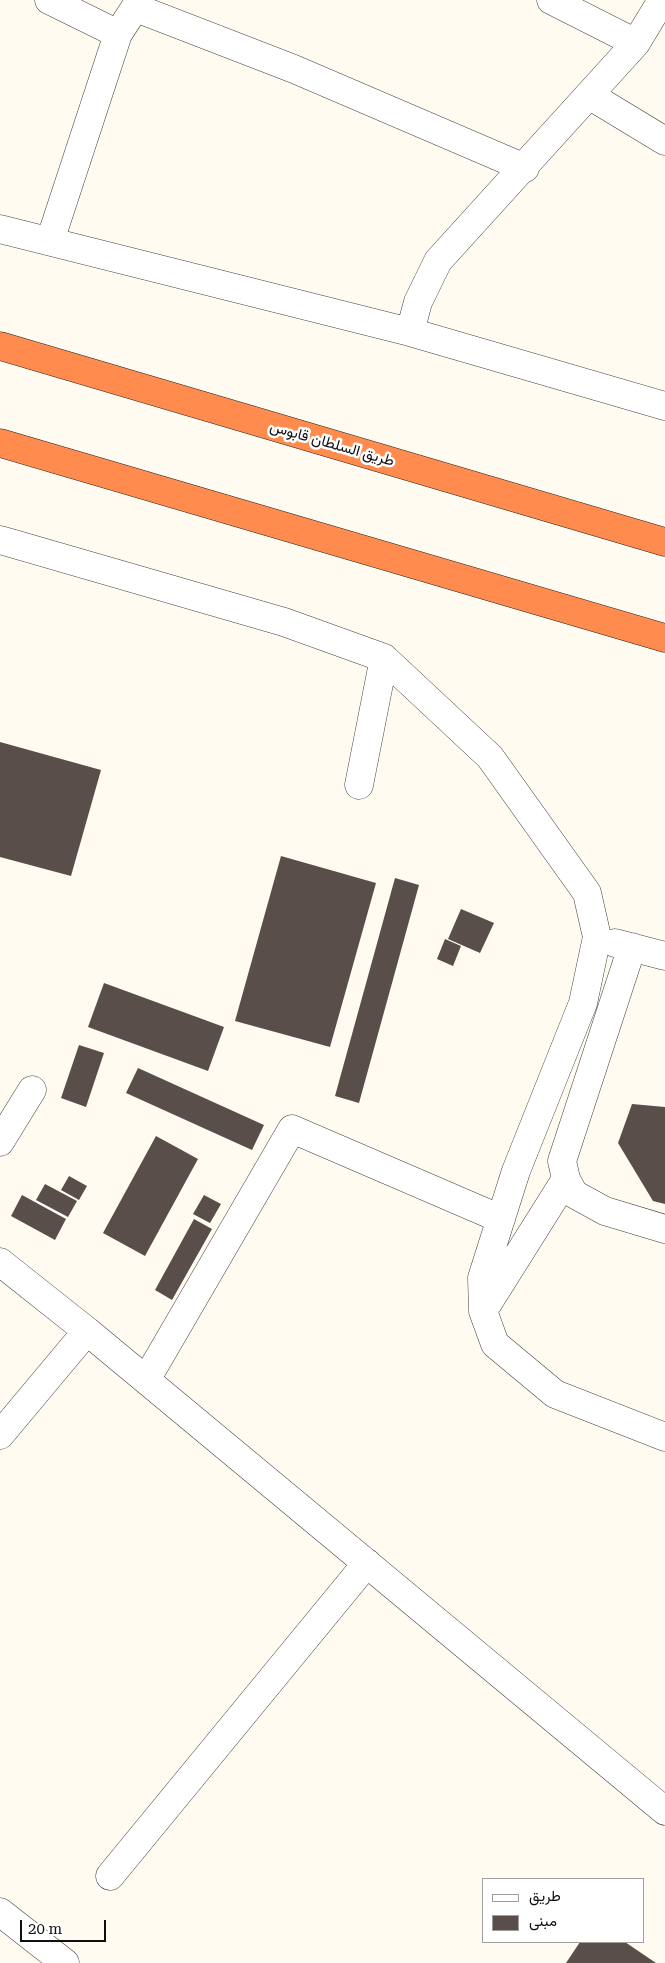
<!DOCTYPE html>
<meta charset="utf-8">
<style>
body{margin:0}
#map{position:relative;width:665px;height:1963px;overflow:hidden;background:#fffbf0;font-family:"Roboto Serif",Vazirmatn,serif}
canvas{display:block}
.legend{position:absolute;left:482px;top:1878px;width:162px;height:65px;box-sizing:border-box;background:#fff;border:1px solid #9f9f9f;margin:0;padding:6px 9px;list-style:none;font-size:15px;color:#0f0f0f}
.legend li{display:flex;align-items:center;gap:10px;height:25px}
.legend b{width:25px;border:1px solid #9f9f9f}
.scale{position:absolute;left:20px;top:1920px;width:86px;height:22px;box-sizing:border-box;border:2px solid #0f0f0f;border-top:0;padding-left:6px;font-size:15px;line-height:18px;white-space:nowrap;color:#0f0f0f;-webkit-text-stroke:4px #fff;paint-order:stroke}
</style>
<div id="map">
<canvas width="665" height="1963"></canvas>
<ul class="legend">
<li><b style="height:6px;background:#fff"></b>طريق</li>
<li><b style="height:14px;background:#594e4a"></b>مبنى</li>
</ul>
<div class="scale">20 m</div>
</div>
<script>
const c = document.querySelector('canvas').getContext('2d');
c.lineJoin = 'round';
function paint(path, color) { c.fillStyle = color; c.fill(path, 'evenodd'); }
const toPath = rows => new Path2D(rows.map(r => 'M' + r).join(''));
function strokePath(path, color, width, dash) { c.strokeStyle = color; c.lineWidth = width; c.lineCap = dash ? 'butt' : 'round'; c.setLineDash(dash || []); c.stroke(path); }
function drawText(font, color, halo, rows, align = 'center') {
  c.font = font + ' "Roboto Serif",Vazirmatn,serif'; c.lineWidth = 5; c.setLineDash([]); c.textBaseline = 'middle'; c.strokeStyle = halo; c.fillStyle = color; for (const [text, x, y, turn = 0] of rows) {
    c.save(); c.translate(x, y); c.rotate((+turn || 0) * Math.PI / 180); c.textAlign = isNaN(turn) ? turn : align; if (halo) c.strokeText(text, 0, 0); c.fillText(text, 0, 0); c.restore();
  }
}
const building = toPath([
 [0,742,101,770,71,876,0,857],
 [281,856,376,883,330,1047,235,1021],
 [395,878,419,885,359,1103,335,1096],
 [461,909,494,923,480,953,448,939],
 [445,939,461,946,453,966,437,959],
 [104,983,224,1027,208,1071,88,1027],
 [79,1045,104,1053,86,1107,61,1098],
 [138,1068,264,1125,252,1150,126,1093],
 [632,1104,665,1107,665,1204,653,1201,618,1143],
 [156,1136,198,1159,145,1256,103,1233],
 [69,1176,87,1186,79,1200,61,1190],
 [45,1184,77,1201,68,1217,36,1200],
 [22,1195,66,1219,55,1240,11,1216],
 [204,1195,221,1204,210,1223,193,1214],
 [194,1219,212,1229,172,1300,155,1290],
 [580,1942,625,1942,656,1963,566,1963]
]);
const minor = toPath([
 [49,0,118,34],
 [551,0,636,43],
 [136,8,294,69,525,168],
 [589,95,665,141],
 [0,229,410,332,665,406],
 [50,241,118,34,140,0],
 [410,332,418,302,438,261,636,43,662,0],
 [0,540,284,622,384,658,490,757,587,893,597,937,583,1003,516,1171,482,1278,483,1311,495,1344,555,1394,665,1437],
 [359,785,384,658],
 [615,943,665,956],
 [632,947,562,1161,566,1179,574,1194,605,1211,665,1229],
 [0,1142,32,1090],
 [0,1262,87,1331,665,1811],
 [483,1311,566,1179],
 [146,1380,292,1129,501,1219],
 [0,1435,87,1331],
 [110,1876,367,1563],
 [0,1912,65,1963]
]);
const highway = toPath([
 [0,346,665,542],
 [0,443,665,638]
]);
const streetNames = [
 ["طريق السلطان قابوس",332,444,16]
];
paint(building, '#594e4a');
strokePath(minor, '#424242', 29);
strokePath(highway, '#202020', 29);
strokePath(minor, '#fff', 28);
strokePath(highway, '#ff8c4e', 28);
drawText('15px', '#0f0f0f', '#fff', streetNames);
</script>
